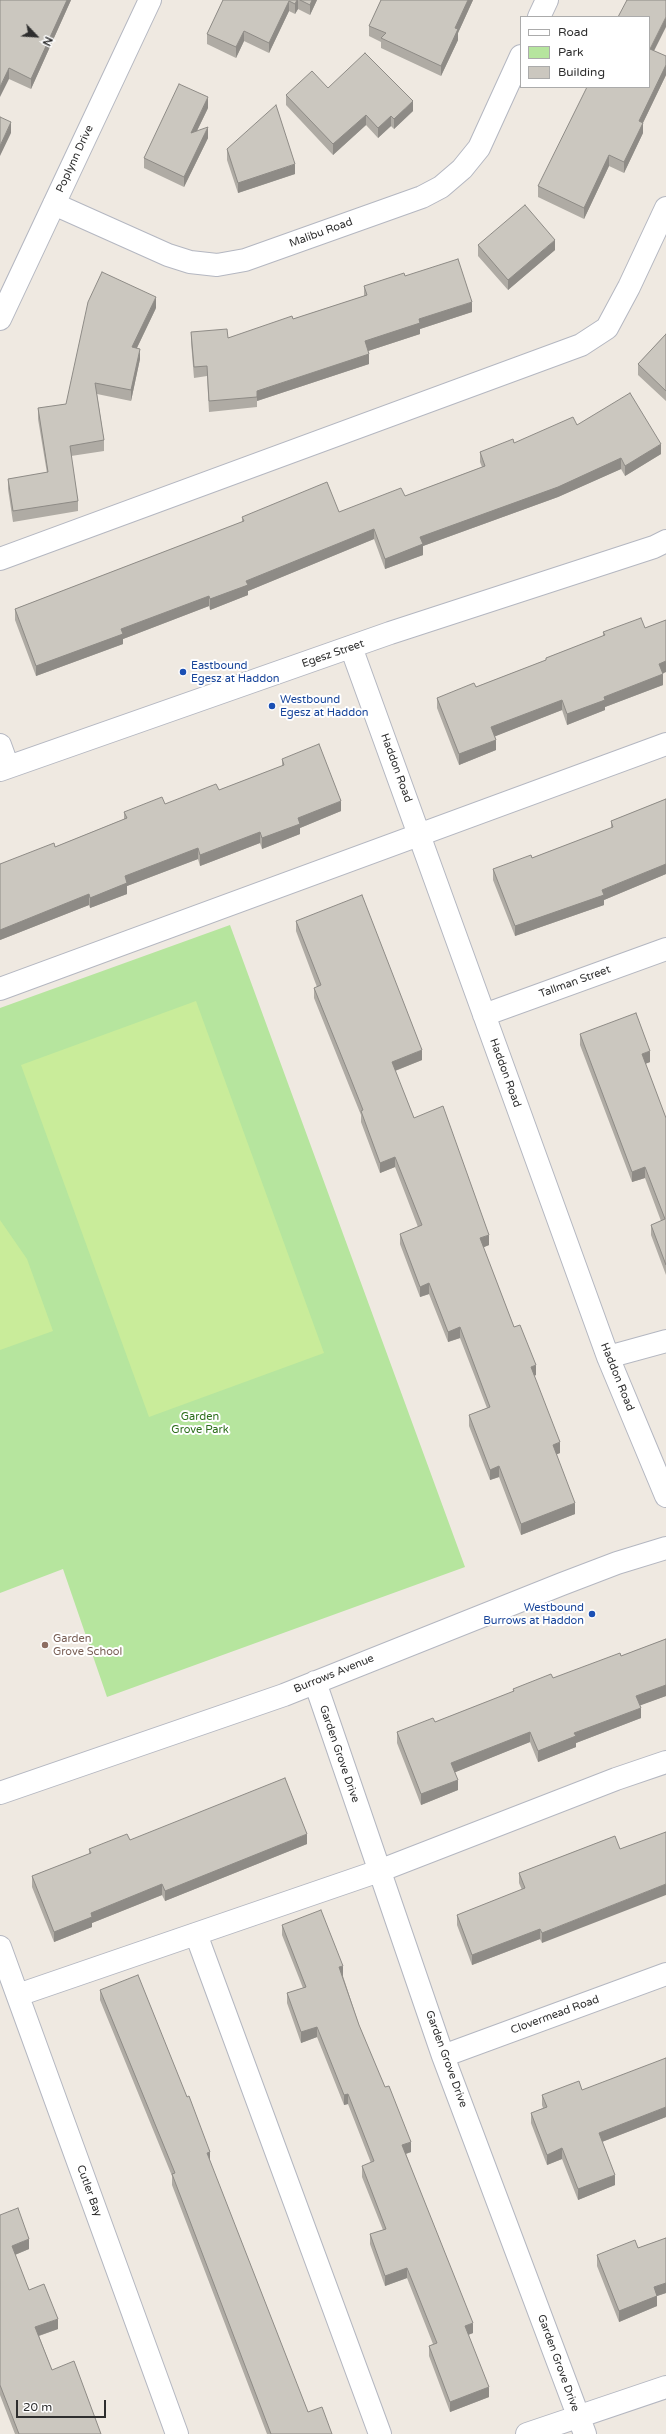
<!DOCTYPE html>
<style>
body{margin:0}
#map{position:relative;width:666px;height:2434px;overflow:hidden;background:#efe9e1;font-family:"Varela Round",sans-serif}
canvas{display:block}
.legend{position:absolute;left:520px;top:16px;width:130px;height:72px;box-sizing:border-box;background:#fff;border:1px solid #ababab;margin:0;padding:5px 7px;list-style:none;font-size:12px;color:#2e2e2e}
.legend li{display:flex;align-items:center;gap:8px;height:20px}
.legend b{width:20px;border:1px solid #ababab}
.north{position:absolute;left:16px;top:16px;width:40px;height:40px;-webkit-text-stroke:3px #fff;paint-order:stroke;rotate:115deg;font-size:11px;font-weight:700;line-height:16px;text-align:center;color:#2e2e2e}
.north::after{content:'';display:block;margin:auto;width:14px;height:18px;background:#2e2e2e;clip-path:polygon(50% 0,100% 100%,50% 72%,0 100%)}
.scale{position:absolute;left:16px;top:2400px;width:90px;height:18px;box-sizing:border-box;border:2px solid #2e2e2e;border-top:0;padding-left:5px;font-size:12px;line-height:14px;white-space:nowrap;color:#2e2e2e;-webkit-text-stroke:3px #fff;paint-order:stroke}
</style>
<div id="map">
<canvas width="666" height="2434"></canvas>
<ul class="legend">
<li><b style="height:5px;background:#fff"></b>Road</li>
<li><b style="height:11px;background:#b6e59e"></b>Park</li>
<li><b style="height:11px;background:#cbc7bf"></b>Building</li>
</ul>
<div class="north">N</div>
<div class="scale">20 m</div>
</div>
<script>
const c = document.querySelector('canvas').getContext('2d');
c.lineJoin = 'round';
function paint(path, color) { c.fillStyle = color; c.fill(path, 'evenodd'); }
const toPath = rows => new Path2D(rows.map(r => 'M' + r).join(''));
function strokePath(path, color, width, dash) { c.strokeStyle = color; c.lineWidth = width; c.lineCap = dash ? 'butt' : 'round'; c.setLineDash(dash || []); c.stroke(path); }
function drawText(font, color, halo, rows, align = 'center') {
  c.font = font + ' "Varela Round",sans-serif'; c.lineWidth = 4; c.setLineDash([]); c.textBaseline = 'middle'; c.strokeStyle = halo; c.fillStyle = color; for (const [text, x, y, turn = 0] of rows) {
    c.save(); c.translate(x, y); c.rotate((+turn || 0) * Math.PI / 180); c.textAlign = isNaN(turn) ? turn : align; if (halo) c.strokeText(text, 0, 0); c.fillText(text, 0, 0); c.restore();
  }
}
const green = toPath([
 [230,925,465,1567,107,1697,63,1569,0,1593,0,1008]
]);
const pitch = toPath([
 [196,1001,324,1353,149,1417,21,1065],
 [0,1220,27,1259,53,1331,0,1350]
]);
const minor = toPath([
 [539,17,547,0],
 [54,204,168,255,190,262,217,265,245,260,422,197,441,187,462,169,479,148,521,56],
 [0,319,150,0],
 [0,559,581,345,607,328,629,287,666,208],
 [351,647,608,1357,666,1496],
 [0,745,8,767],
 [0,770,390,633,654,547,666,541],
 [0,989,666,744],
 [484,1015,666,949],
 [608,1357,666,1341],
 [315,1682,443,2056,585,2434],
 [0,1793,284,1695,562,1584,617,1563,666,1548],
 [196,1934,380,2434],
 [0,1947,177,2434],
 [18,1995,379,1871,616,1779,666,1762],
 [443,2056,666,1974],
 [527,2434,666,2387]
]);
const wall = toPath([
 [0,0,71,0,31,89,9,79],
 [223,0,317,0,310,15,298,9,295,14,289,11,269,53,244,41,236,58,207,44,207,34],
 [381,0,473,0,458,33,458,40,441,76,381,48,381,42,369,36,369,26],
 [654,51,666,56,666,75,643,123,643,133,624,173,609,166,584,219,538,197,538,186,649,87],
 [328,88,413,111,394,129,391,126,378,138,366,125,333,155,286,105,286,95],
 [208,108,197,131,208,138,184,187,144,168,144,158],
 [227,149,295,174,238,193,227,160],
 [478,245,555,250,508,290,478,256],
 [405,276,472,312,420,329,420,334,368,351,369,364,257,401,257,407,209,412,207,376,194,378,191,342,191,332,228,338,293,319,364,296,364,286],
 [156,308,137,348,140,359,131,401,97,394,104,440,104,451,71,456,78,501,78,511,13,522,8,489,8,479,47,473,38,419,38,408,66,404],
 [666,334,666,401,638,375,638,364],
 [577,425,661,454,625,476,621,469,558,497,423,546,423,555,385,569,374,539,248,591,248,595,210,610,209,606,123,639,123,644,36,676,15,620,15,609,242,522,242,517,339,512,405,496,482,467,480,462,480,452,514,443],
 [666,620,666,672,662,673,663,685,605,707,605,710,567,725,562,710,495,736,496,750,459,765,437,708,437,698,476,687,546,660,546,658,603,636,603,632,645,628],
 [282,759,341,811,300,828,300,834,262,849,260,843,200,866,198,859,127,886,127,894,90,908,89,905,0,940,0,864,55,847,124,819,124,812,165,804,219,790,282,766],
 [666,799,666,874,604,900,604,905,515,936,493,880,493,869,532,858,611,828,611,821],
 [296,921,422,1060,395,1071,414,1118,489,1245,483,1247,514,1327,536,1375,534,1376,560,1453,556,1454,575,1514,521,1535,499,1477,490,1480,469,1426,469,1415,487,1408,460,1338,448,1342,429,1294,420,1297,400,1244,400,1234,418,1227,395,1167,380,1173,361,1122,361,1115,350,1088,314,998,314,988,317,987,296,931],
 [580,1034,650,1062,645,1064,666,1118,666,1275,651,1235,651,1225,661,1221,645,1178,632,1182,580,1045],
 [666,1639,666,1696,640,1705,641,1718,576,1743,576,1747,538,1762,530,1742,455,1772,458,1790,421,1805,397,1743,397,1732,435,1722,513,1692,513,1689,553,1678,621,1656],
 [615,1836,542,1943,540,1939,472,1965,457,1925,457,1915,522,1890,519,1883,519,1873],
 [130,1840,307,1844,165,1901,162,1895,92,1923,92,1927,54,1942,32,1887,32,1876,89,1854,89,1849],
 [282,1925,343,1976,359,2025,411,2152,406,2154,473,2333,468,2335,489,2397,450,2412,429,2356,429,2346,433,2344,407,2278,385,2286,370,2244,370,2234,383,2230,362,2177,362,2166,371,2163,348,2104,344,2105,317,2037,301,2043,287,2003,287,1993,303,1988,282,1935],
 [100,1990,308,2412,332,2434,267,2434,172,2185,172,2176,100,2000],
 [582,2090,666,2117,602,2142,615,2185,578,2200,562,2159,547,2165,531,2123,531,2113,543,2108,542,2105,542,2095],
 [0,2215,29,2249,15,2255,29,2290,58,2329,39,2336,52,2370,101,2434,15,2434,0,2395],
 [666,2238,666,2293,657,2296,657,2306,619,2322,597,2266,597,2255,638,2248]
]);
const shadedWall = toPath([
 [67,0,71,0,31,89,31,79],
 [297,0,298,0,298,9,295,14,295,4],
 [312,0,317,0,310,15,310,5],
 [468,0,473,0,458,33,458,40,441,76,441,66,455,28],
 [289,1,289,11,269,53,269,43],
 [666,17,666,27,650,59,650,49],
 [244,31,244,41,236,58,236,47],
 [666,65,666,75,639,131,639,121],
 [9,68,9,79,0,97,0,87],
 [208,97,208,108,191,143,191,133],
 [413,101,413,111,394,129,394,119],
 [366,115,366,125,333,155,333,144],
 [391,116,391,126,378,138,378,128],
 [11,122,11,133,0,156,0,146],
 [643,123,643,133,624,173,624,162],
 [208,127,208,138,184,187,184,177],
 [609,155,609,166,584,219,584,208],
 [295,164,295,174,238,193,238,183],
 [555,240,555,250,508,290,508,280],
 [156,297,156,308,132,358,132,347],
 [472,302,472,312,420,329,420,334,365,352,365,341,419,319],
 [140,349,140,359,131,401,131,390],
 [369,354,369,364,257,401,257,391],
 [661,444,661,454,625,476,625,466],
 [621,458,621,469,558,497,423,546,423,555,385,569,385,559,420,537],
 [374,529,374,539,248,591,248,595,210,610,210,599,246,581],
 [209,596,209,606,123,639,123,644,36,676,36,666,121,629],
 [666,661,666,672,659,675,659,664],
 [663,674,663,685,605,707,605,710,567,725,567,714,604,697],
 [562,700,562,710,491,738,491,727],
 [496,740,496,750,459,765,459,754],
 [341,801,341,811,300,828,300,834,262,849,262,838,298,818],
 [260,832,260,843,200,866,200,855],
 [198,848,198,859,127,886,127,894,90,908,90,898,125,876],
 [666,864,666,874,604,900,604,905,515,936,515,926],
 [89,894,89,905,0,940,0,930],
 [422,1050,422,1060,392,1072,392,1062],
 [650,1051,650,1062,642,1065,642,1054],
 [395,1157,395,1167,380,1173,380,1163],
 [645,1167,645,1178,632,1182,632,1172],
 [489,1235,489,1245,480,1249,480,1238],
 [429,1283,429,1294,420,1297,420,1287],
 [460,1327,460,1338,448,1342,448,1332],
 [536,1365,536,1375,531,1377,531,1367],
 [560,1442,560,1453,553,1456,553,1445],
 [499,1466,499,1477,490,1480,490,1470],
 [575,1503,575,1514,521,1535,521,1524],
 [666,1685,666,1696,636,1707,636,1696],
 [641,1708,641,1718,576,1743,576,1747,538,1762,538,1751,574,1733],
 [530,1732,530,1742,451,1774,451,1763],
 [458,1780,458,1790,421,1805,421,1794],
 [307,1834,307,1844,165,1901,165,1891],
 [162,1884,162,1895,92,1923,92,1927,54,1942,54,1932,91,1913],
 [666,1884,666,1895,542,1943,542,1933],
 [540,1929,540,1939,472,1965,472,1955],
 [343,1966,343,1976,339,1978,339,1967],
 [317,2027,317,2037,301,2043,301,2032],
 [348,2094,348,2104,344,2105,344,2095],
 [666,2107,666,2117,599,2143,599,2133],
 [411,2142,411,2152,402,2155,402,2145],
 [562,2148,562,2159,547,2165,547,2155],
 [210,2152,210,2163,207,2153],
 [615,2175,615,2185,578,2200,578,2189],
 [29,2239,29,2249,12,2256,12,2246],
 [407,2268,407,2278,385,2286,385,2276],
 [666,2283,666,2293,657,2296,657,2306,619,2322,619,2311,654,2287],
 [58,2319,58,2329,35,2337,35,2327],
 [473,2323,473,2333,465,2336,465,2326],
 [489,2387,489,2397,450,2412,450,2402]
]);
const building = toPath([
 [0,0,67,0,31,79,9,68,0,87,0,0],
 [223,0,297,0,295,4,289,1,269,43,244,31,236,47,207,34,223,0],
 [300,0,312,0,310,5,300,0],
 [381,0,468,0,455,28,458,29,441,66,381,38,386,33,369,26,381,0],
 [627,0,666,0,666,17,650,49,666,56,666,65,639,121,643,123,624,162,609,155,584,208,538,186,587,87,649,87,649,17,618,17,627,0],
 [365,53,413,101,394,119,391,116,378,128,366,115,333,144,286,95,312,71,328,88,365,53],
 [179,84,208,97,191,133,208,127,184,177,144,158,179,84],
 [276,105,295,164,238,183,227,149,276,105],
 [0,117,11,122,0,146,0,117],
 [525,205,555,240,508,280,478,245,525,205],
 [458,259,472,302,419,319,420,323,365,341,369,354,257,391,257,397,209,401,207,366,194,367,191,332,227,329,228,338,292,316,293,319,367,295,364,286,404,273,405,276,458,259],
 [102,272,156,297,132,347,140,349,131,390,95,383,104,440,70,446,78,501,13,511,8,479,48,472,38,408,66,404,88,302,102,272],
 [666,334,666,391,638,364,666,334],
 [630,393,661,444,625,466,621,458,558,487,420,537,423,544,385,559,374,529,246,581,248,585,210,599,209,596,121,629,123,634,36,666,15,609,244,521,242,517,327,482,339,512,401,488,405,496,485,466,480,452,513,439,514,443,573,417,577,425,630,393],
 [641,618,645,628,666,620,666,661,659,664,663,674,604,697,605,700,567,714,562,700,491,727,496,740,459,754,437,698,474,683,476,687,546,660,546,658,605,635,603,632,641,618],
 [319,744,341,801,298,818,300,824,262,838,260,832,200,855,198,848,125,876,127,883,90,898,89,894,0,930,0,864,54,843,55,847,127,818,124,812,162,797,165,804,216,784,219,790,284,765,282,759,319,744],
 [666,799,666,864,602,890,604,895,515,926,493,869,531,855,532,858,613,827,611,821,666,799],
 [362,895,422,1050,392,1062,414,1118,443,1106,489,1235,480,1238,514,1327,520,1325,536,1365,531,1367,560,1442,553,1445,575,1503,521,1524,499,1466,490,1470,469,1415,490,1407,460,1327,448,1332,429,1283,420,1287,400,1234,422,1225,395,1157,380,1163,361,1111,363,1110,350,1077,314,988,321,985,296,921,362,895],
 [636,1013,650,1051,642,1054,666,1118,666,1265,651,1225,665,1219,645,1167,632,1172,580,1034,636,1013],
 [666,1639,666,1685,636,1696,641,1708,574,1733,576,1736,538,1751,530,1732,451,1763,458,1780,421,1794,397,1732,433,1718,435,1722,514,1691,513,1689,551,1674,553,1678,620,1653,621,1656,666,1639],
 [285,1778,307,1834,165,1891,162,1884,91,1913,92,1917,54,1932,32,1876,91,1853,89,1849,127,1834,130,1840,285,1778],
 [666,1832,666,1884,542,1933,540,1929,472,1955,457,1915,525,1888,519,1873,615,1836,620,1849,666,1832],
 [321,1910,343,1966,339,1967,359,2025,385,2087,389,2086,411,2142,402,2145,473,2323,465,2326,489,2387,450,2402,429,2346,437,2343,407,2268,385,2276,370,2234,386,2229,362,2166,374,2161,348,2094,344,2095,317,2027,301,2032,287,1993,306,1987,282,1925,321,1910],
 [138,1975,187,2097,189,2096,210,2152,207,2153,308,2412,322,2407,332,2434,271,2434,172,2174,175,2173,100,1990,138,1975],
 [666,2058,666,2107,599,2133,615,2175,578,2189,562,2148,547,2155,531,2113,547,2107,542,2095,579,2081,582,2090,666,2058],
 [18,2208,29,2239,12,2246,29,2290,44,2284,58,2319,35,2327,52,2370,74,2361,101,2434,19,2434,0,2385,0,2215,18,2208],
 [666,2238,666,2283,654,2287,657,2296,619,2311,597,2255,635,2240,638,2248,666,2238]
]);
const markers = [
 [183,672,4,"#1a4fb4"],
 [272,706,4,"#1a4fb4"],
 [592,1614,4,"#1a4fb4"],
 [45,1645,4,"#8d6e63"]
];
const streetNames = [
 ["Poplynn Drive",75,159,-65],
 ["Malibu Road",321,233,-20],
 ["Egesz Street",333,654,-19],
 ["Haddon Road",396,768,70],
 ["Tallman Street",575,982,-20],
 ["Haddon Road",505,1073,70],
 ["Haddon Road",617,1377,68],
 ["Burrows Avenue",334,1674,-22],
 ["Garden Grove Drive",339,1754,71],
 ["Clovermead Road",555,2015,-20],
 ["Garden Grove Drive",446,2059,70],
 ["Cutler Bay",89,2191,70],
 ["Garden Grove Drive",558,2363,70]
];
const transitNames = [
 ["Eastbound",191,666],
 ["Egesz at Haddon",191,679],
 ["Westbound",280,700],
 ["Egesz at Haddon",280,713],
 ["Westbound",584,1608,"right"],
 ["Burrows at Haddon",584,1621,"right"]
];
const parkNames = [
 ["Garden",200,1417],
 ["Grove Park",200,1430]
];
const educationNames = [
 ["Garden",53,1639],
 ["Grove School",53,1652]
];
paint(green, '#b6e59e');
paint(pitch, '#c9ec9a');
strokePath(minor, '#b4b7c1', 24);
strokePath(minor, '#fff', 22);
paint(wall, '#afaba4');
paint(shadedWall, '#8e8b86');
paint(building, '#cbc7bf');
strokePath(building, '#8e8b86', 1);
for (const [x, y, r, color] of markers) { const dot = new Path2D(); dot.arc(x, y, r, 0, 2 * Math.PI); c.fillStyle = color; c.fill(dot); strokePath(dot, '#fff', 1.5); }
drawText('11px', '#2e2e2e', '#fff', streetNames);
drawText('11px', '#164399', '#fff', transitNames, 'left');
drawText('11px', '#2c6e1b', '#fff', parkNames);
drawText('11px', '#785e54', '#fff', educationNames, 'left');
</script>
